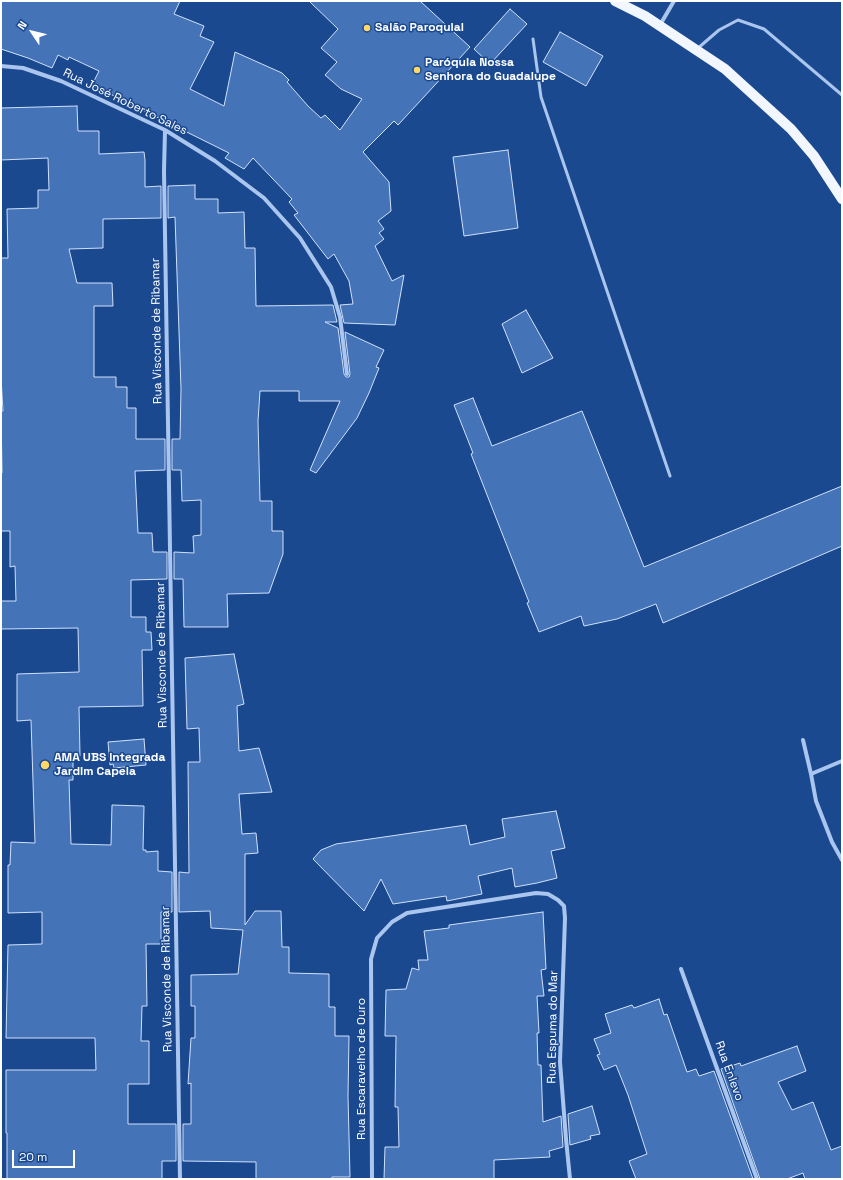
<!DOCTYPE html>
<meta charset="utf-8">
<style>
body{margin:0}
#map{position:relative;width:843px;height:1180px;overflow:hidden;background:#1b4990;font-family:"Space Grotesk",sans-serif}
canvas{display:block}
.frame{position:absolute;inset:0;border:2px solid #fff;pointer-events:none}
.north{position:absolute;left:12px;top:12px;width:40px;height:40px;-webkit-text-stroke:3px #1b4990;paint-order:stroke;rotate:305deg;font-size:11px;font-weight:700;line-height:16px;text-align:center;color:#fff}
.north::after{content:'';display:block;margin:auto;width:14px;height:18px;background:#fff;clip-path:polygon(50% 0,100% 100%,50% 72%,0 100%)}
.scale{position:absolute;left:12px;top:1150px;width:63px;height:18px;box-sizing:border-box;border:2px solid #fff;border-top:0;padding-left:5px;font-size:12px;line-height:14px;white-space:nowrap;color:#fff;-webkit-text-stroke:3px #1b4990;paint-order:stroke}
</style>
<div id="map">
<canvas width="843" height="1180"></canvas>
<div class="frame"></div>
<div class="north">N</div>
<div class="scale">20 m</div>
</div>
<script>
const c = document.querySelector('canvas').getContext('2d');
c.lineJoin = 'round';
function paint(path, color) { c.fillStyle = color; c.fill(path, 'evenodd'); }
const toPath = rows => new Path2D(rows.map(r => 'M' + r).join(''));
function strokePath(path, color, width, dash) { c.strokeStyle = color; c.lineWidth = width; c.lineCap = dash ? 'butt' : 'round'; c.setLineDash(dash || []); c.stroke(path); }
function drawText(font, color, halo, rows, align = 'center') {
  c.font = font + ' "Space Grotesk",sans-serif'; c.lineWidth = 3; c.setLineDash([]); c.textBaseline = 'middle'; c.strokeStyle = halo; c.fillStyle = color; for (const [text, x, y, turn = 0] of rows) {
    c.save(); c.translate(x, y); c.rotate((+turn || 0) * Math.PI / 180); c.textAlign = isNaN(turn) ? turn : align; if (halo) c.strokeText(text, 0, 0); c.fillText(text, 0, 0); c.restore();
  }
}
const building = toPath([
 [1,1,180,1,174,14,204,26,200,36,214,42,190,89,224,106,235,52,282,73,289,80,287,82,308,106,321,118,325,115,340,130,362,99,341,89,325,75,337,62,321,48,338,29,309,1,420,1,470,47,398,125,394,121,363,152,389,182,391,211,378,221,384,229,379,233,384,239,375,246,392,281,404,275,395,325,344,323,340,305,353,304,349,281,334,254,328,259,294,215,298,213,289,202,292,199,253,158,244,169,225,158,229,153,92,85,99,71,69,57,68,60,58,55,52,68,28,58,1,49,1,1],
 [510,9,527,24,490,64,474,49,510,9],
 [560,32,603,56,586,86,543,62,560,32],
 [77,106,78,131,99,131,99,154,144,152,145,160,145,187,161,186,161,218,103,219,103,248,69,249,77,283,112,283,113,306,94,306,94,377,116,377,116,387,127,387,127,408,136,408,136,439,165,439,165,470,135,471,138,533,152,533,153,552,167,552,167,579,131,580,131,617,146,617,146,632,151,632,152,650,142,650,143,706,79,707,80,756,73,757,73,780,69,780,71,844,111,845,112,805,144,806,143,850,146,850,146,852,158,851,158,871,172,872,172,912,161,912,161,944,146,944,147,1006,142,1006,141,1041,149,1041,149,1084,128,1084,128,1124,176,1124,176,1161,162,1161,162,1179,7,1179,7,1133,6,1133,6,1070,96,1070,95,1038,6,1038,8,945,42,944,42,912,8,913,8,865,10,865,11,842,35,843,31,720,17,721,17,674,79,672,78,628,1,629,1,601,16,601,15,566,10,567,10,531,1,531,1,473,2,473,1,411,3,411,1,378,1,258,8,258,7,209,38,208,38,190,49,190,48,158,1,160,1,108,77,106],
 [508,150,518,228,464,236,453,157,508,150],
 [195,185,195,199,218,199,218,213,244,212,245,248,255,248,256,306,333,305,337,322,325,322,338,328,344,374,346,377,349,377,350,374,345,332,384,350,376,367,379,368,369,393,357,418,316,473,310,470,340,401,299,401,299,391,260,391,258,421,260,501,272,501,272,531,283,531,283,554,269,593,227,594,228,627,184,627,183,579,174,579,174,552,194,553,193,536,201,535,201,500,182,501,181,470,172,470,172,439,180,439,181,389,175,217,168,218,168,186,195,185],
 [526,310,553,358,522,373,502,324,526,310],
 [473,398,492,446,582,411,644,567,842,486,842,546,663,623,656,604,617,619,584,626,581,616,539,632,527,603,529,602,471,454,473,453,454,405,473,398],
 [234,654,244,704,237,706,239,751,259,748,272,792,239,794,242,834,256,833,258,853,245,854,245,925,255,911,281,911,282,947,289,947,289,973,329,974,329,1007,335,1007,335,1036,349,1036,348,1096,350,1177,332,1177,332,1179,256,1179,256,1162,183,1161,183,1124,191,1124,191,1083,188,1084,191,1038,195,1038,195,1006,191,1006,191,975,238,974,243,930,211,928,210,911,179,912,179,872,189,873,188,762,200,762,199,728,187,729,185,658,234,654],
 [144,739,146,765,114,768,113,764,110,765,108,742,144,739],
 [556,811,565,848,551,851,557,878,537,883,515,887,512,868,478,876,482,894,447,901,446,896,393,904,381,879,364,911,313,859,321,850,336,844,466,825,470,845,505,837,502,819,556,811],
 [543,912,546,969,541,970,544,996,537,996,539,1033,537,1033,538,1065,541,1065,543,1122,561,1116,563,1147,549,1151,550,1157,494,1160,494,1179,384,1179,385,1147,399,1147,398,1107,395,1107,396,1036,385,1036,386,990,406,989,412,968,419,970,418,960,428,960,424,931,449,928,449,925,543,912],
 [659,999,664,1015,667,1014,687,1072,696,1069,699,1076,714,1071,753,1179,636,1179,629,1161,647,1154,628,1095,616,1065,604,1070,597,1055,600,1054,594,1039,611,1033,605,1014,632,1005,634,1008,659,999],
 [797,1046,806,1071,778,1082,792,1110,813,1102,831,1150,842,1146,842,1179,805,1179,803,1173,787,1179,760,1179,721,1069,740,1063,741,1066,797,1046],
 [592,1106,600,1134,590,1136,591,1139,570,1145,568,1114,592,1106]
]);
const service = toPath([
 [533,39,541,97,670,476],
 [697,49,719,30,738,20,764,29,842,95]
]);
const minor = toPath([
 [660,25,674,1],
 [1,66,23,68,61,81,165,130,215,161,264,198,300,238,331,287,340,317,347,374],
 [165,130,164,171,180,1179],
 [803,740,811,774,816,801,832,842,842,860],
 [811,774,842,761],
 [681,969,757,1179],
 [372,1179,371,959,377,938,392,922,407,913,536,893,548,894,558,900,564,906,565,918,560,1062,566,1139,570,1179]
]);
const primary = toPath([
 [615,1,645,16,725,69,791,129,814,156,842,199]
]);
const markers = [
 [367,28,4,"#ffd967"],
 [417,70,4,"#ffd967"],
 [45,765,5,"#ffd967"]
];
const poiNames = [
 ["Salão Paroquial",375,28],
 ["Paróquia Nossa",425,63],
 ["Senhora do Guadalupe",425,77],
 ["AMA UBS Integrada",54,758],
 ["Jardim Capela",54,772]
];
const streetNames = [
 ["Rua José Roberto Sales",125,102,26],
 ["Rua Visconde de Ribamar",157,331,-91],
 ["Rua Visconde de Ribamar",162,655,-91],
 ["Rua Visconde de Ribamar",167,979,-91],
 ["Rua Espuma do Mar",553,1027,-89],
 ["Rua Escaravelho de Ouro",362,1069,-90],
 ["Rua Enlevo",729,1071,70]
];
paint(building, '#4473b8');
strokePath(building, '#d0e1fa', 1);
strokePath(service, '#aac6ee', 3);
strokePath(minor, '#aac6ee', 4);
strokePath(primary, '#f1f6ff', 10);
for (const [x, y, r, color] of markers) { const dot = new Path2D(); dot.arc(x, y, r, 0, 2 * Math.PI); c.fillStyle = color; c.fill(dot); strokePath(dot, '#1b4990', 1.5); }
drawText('bold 12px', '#fff', '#1b4990', poiNames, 'left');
drawText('12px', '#fff', '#1b4990', streetNames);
</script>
